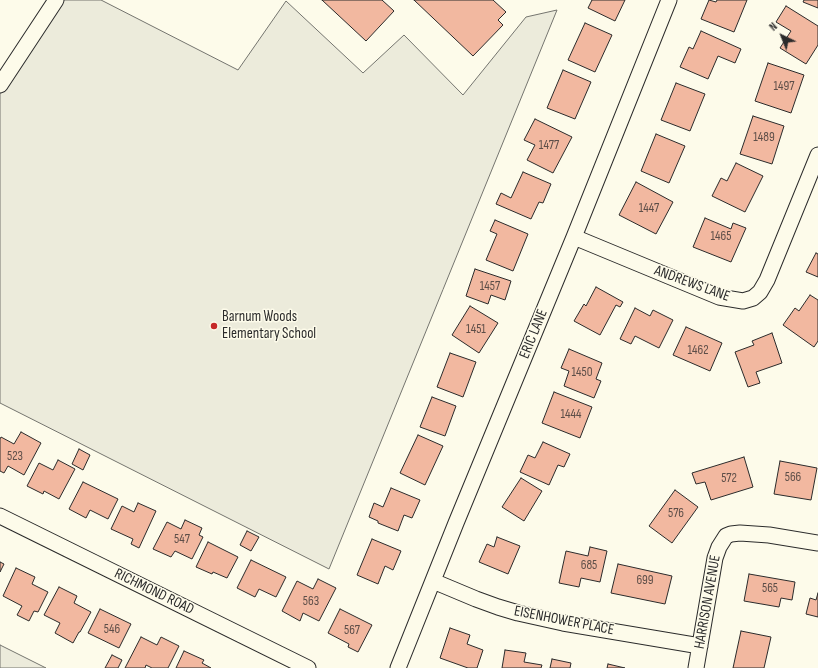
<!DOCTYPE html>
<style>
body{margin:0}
#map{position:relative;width:818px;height:668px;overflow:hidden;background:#fdfbea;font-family:"Sofia Sans Condensed",sans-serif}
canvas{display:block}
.north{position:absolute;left:762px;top:16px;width:40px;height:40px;-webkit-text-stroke:3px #fdfbea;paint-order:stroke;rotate:317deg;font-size:11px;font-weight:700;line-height:16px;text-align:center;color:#2b2b2b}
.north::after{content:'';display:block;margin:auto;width:14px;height:18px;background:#2b2b2b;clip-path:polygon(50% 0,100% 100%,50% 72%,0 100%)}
</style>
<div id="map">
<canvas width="818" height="668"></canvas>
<div class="north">N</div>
</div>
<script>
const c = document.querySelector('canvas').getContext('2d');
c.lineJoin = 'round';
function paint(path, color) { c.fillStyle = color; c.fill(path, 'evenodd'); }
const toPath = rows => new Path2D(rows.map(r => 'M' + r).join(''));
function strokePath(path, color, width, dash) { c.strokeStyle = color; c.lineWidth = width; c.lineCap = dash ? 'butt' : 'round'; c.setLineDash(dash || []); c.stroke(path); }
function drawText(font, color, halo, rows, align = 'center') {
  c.font = font + ' "Sofia Sans Condensed",sans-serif'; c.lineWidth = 3; c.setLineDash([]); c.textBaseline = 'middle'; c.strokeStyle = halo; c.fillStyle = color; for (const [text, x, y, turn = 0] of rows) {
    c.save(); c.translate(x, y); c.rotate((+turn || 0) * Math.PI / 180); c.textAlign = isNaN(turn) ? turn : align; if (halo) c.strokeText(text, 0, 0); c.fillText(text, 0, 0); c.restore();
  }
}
const green = toPath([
 [56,0,101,0,238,70,286,1,363,73,404,35,463,95,526,17,557,10,329,569,0,403,0,85,56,0],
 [0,645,46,668,0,668,0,645]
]);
const building = toPath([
 [322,0,382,0,394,11,366,41,322,0],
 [414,0,493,0,506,12,498,20,503,25,473,56,414,0],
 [592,0,625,0,615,21,588,8,592,0],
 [709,0,716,2,717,0,747,0,734,32,701,19,709,0],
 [804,0,818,0,818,8,803,2,804,0],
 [786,6,818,26,818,45,806,64,780,48,791,31,776,22,786,6],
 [585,23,612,35,595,72,568,60,585,23],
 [701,31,741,49,735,63,718,56,708,79,680,67,689,47,693,49,701,31],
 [768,63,804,75,791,113,755,101,768,63],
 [563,70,591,82,575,119,547,108,563,70],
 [676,83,705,94,690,131,661,120,676,83],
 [753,116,784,126,772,164,740,154,753,116],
 [535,119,572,137,553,173,527,160,535,145,524,140,535,119],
 [656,134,685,146,669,183,641,171,656,134],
 [736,163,763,176,745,212,712,196,721,178,727,181,736,163],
 [523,172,551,184,543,203,539,202,531,219,496,204,501,193,511,198,523,172],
 [636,182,673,202,656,234,619,215,636,182],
 [705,218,731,229,733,223,746,228,731,262,693,247,705,218],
 [495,220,528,234,513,271,486,260,497,234,490,231,495,220],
 [816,253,818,254,818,277,806,272,816,253],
 [475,269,511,281,505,300,491,295,488,304,466,296,475,269],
 [596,287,623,302,620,307,616,305,600,335,574,321,584,304,586,306,596,287],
 [810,295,818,300,818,341,814,347,783,325,795,308,799,311,810,295],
 [470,306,498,323,479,353,452,335,470,306],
 [635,308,650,316,653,310,673,320,659,348,635,336,631,344,620,339,635,308],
 [686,327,722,343,710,371,673,355,686,327],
 [772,333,782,363,756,372,760,383,748,387,735,352,754,345,752,341,772,333],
 [569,349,602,363,596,379,601,381,594,398,564,386,569,371,561,368,569,349],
 [450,353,476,362,463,397,437,387,450,353],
 [554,392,592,407,580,438,542,423,554,392],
 [432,397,456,406,445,436,420,427,432,397],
 [21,432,41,443,24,475,8,466,4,473,0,471,0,439,1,437,14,444,21,432],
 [418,435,443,446,425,485,400,473,418,435],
 [543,442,570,454,564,467,558,465,549,485,520,472,528,455,535,458,543,442],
 [79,449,90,455,83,470,72,464,79,449],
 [744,457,753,487,711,500,705,482,696,484,692,473,744,457],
 [58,460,75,469,59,499,44,491,43,494,27,486,39,463,53,470,58,460],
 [780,461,817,468,811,500,774,494,780,461],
 [521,478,542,491,524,521,502,507,521,478],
 [83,482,118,499,108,519,90,510,86,518,69,509,83,482],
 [391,488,420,500,412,518,404,515,398,531,378,523,378,521,369,517,374,503,383,507,391,488],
 [675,490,698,507,672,543,649,526,675,490],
 [138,503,156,511,139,548,131,544,133,539,111,529,122,506,134,512,138,503],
 [185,520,202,528,199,535,203,537,192,559,175,551,171,557,153,549,167,522,181,529,185,520],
 [247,531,259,537,251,551,240,545,247,531],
 [497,537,520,546,508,574,479,562,487,544,494,547,497,537],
 [372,539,401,551,393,570,385,566,378,584,357,575,372,539],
 [208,542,238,557,227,578,213,572,212,574,196,567,208,542],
 [590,547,607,551,600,582,581,578,579,587,559,583,566,551,588,556,590,547],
 [251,560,286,577,276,597,259,589,255,597,237,588,251,560],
 [0,562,4,564,0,572,0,562],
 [618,564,672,576,665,604,611,593,618,564],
 [16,568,35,577,32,584,48,592,38,612,34,611,29,621,17,615,22,606,3,596,16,568],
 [749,574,795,582,792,600,781,598,779,607,744,601,749,574],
 [318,579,336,588,319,621,303,613,300,621,282,611,297,581,313,589,318,579],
 [59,587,77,596,74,603,91,612,80,632,79,632,73,643,55,633,60,623,44,615,59,587],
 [818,593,818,617,806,614,810,598,816,600,818,593],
 [100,609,131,624,119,648,88,633,100,609],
 [340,609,372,625,358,652,348,647,349,644,328,633,340,609],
 [450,628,470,635,467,644,483,650,477,668,468,668,440,658,450,628],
 [741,631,771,637,764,668,733,668,741,631],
 [141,637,157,645,161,637,179,646,168,668,152,668,146,665,145,668,125,668,141,637],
 [505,650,526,653,524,662,542,665,541,668,502,668,505,650],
 [184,651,204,660,202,663,211,668,176,668,184,651],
 [112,655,122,660,118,668,105,668,112,655],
 [552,659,571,663,570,668,550,668,552,659],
 [608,664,625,668,607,668,608,664]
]);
const minor = toPath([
 [0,85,56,0],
 [574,237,719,297,743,301,753,298,760,292,767,280,818,155],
 [0,516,308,668],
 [433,581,476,599,498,607,518,613,563,623,700,646],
 [398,668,456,523,574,237,669,0],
 [696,668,715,558,719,547,726,536,731,534,740,533,769,535,818,543]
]);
const markers = [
 [214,326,4,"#c62828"]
];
const numberNames = [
 ["1497",784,87],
 ["1489",764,138],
 ["1477",549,146],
 ["1447",649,209],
 ["1465",721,237],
 ["1457",490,287],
 ["1451",476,330],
 ["1462",698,351],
 ["1450",582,373],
 ["1444",571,415],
 ["523",15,457],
 ["566",793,478],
 ["572",729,479],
 ["576",676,514],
 ["547",182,540],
 ["685",589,566],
 ["699",645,581],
 ["565",770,589],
 ["563",311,602],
 ["546",112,630],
 ["567",352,631]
];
const streetNames = [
 ["ANDREWS LANE",692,284,20],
 ["ERIC LANE",534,334,-68],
 ["RICHMOND ROAD",154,592,26],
 ["HARRISON AVENUE",708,602,-80],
 ["EISENHOWER PLACE",564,621,11]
];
const poiNames = [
 ["Barnum Woods",222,317],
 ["Elementary School",222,334]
];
paint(green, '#ecebdb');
strokePath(green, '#74746e', 1);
paint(building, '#f2b8a0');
strokePath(building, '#2b2b2b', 1);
strokePath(minor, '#2b2b2b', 17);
strokePath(minor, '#fdfbea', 15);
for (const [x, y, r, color] of markers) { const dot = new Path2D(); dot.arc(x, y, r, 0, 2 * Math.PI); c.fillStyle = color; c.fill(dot); strokePath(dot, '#fdfbea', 1.5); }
drawText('13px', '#5d4e48', null, numberNames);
drawText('15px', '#2b2b2b', '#fdfbea', streetNames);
drawText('15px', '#2b2b2b', '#fdfbea', poiNames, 'left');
</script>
